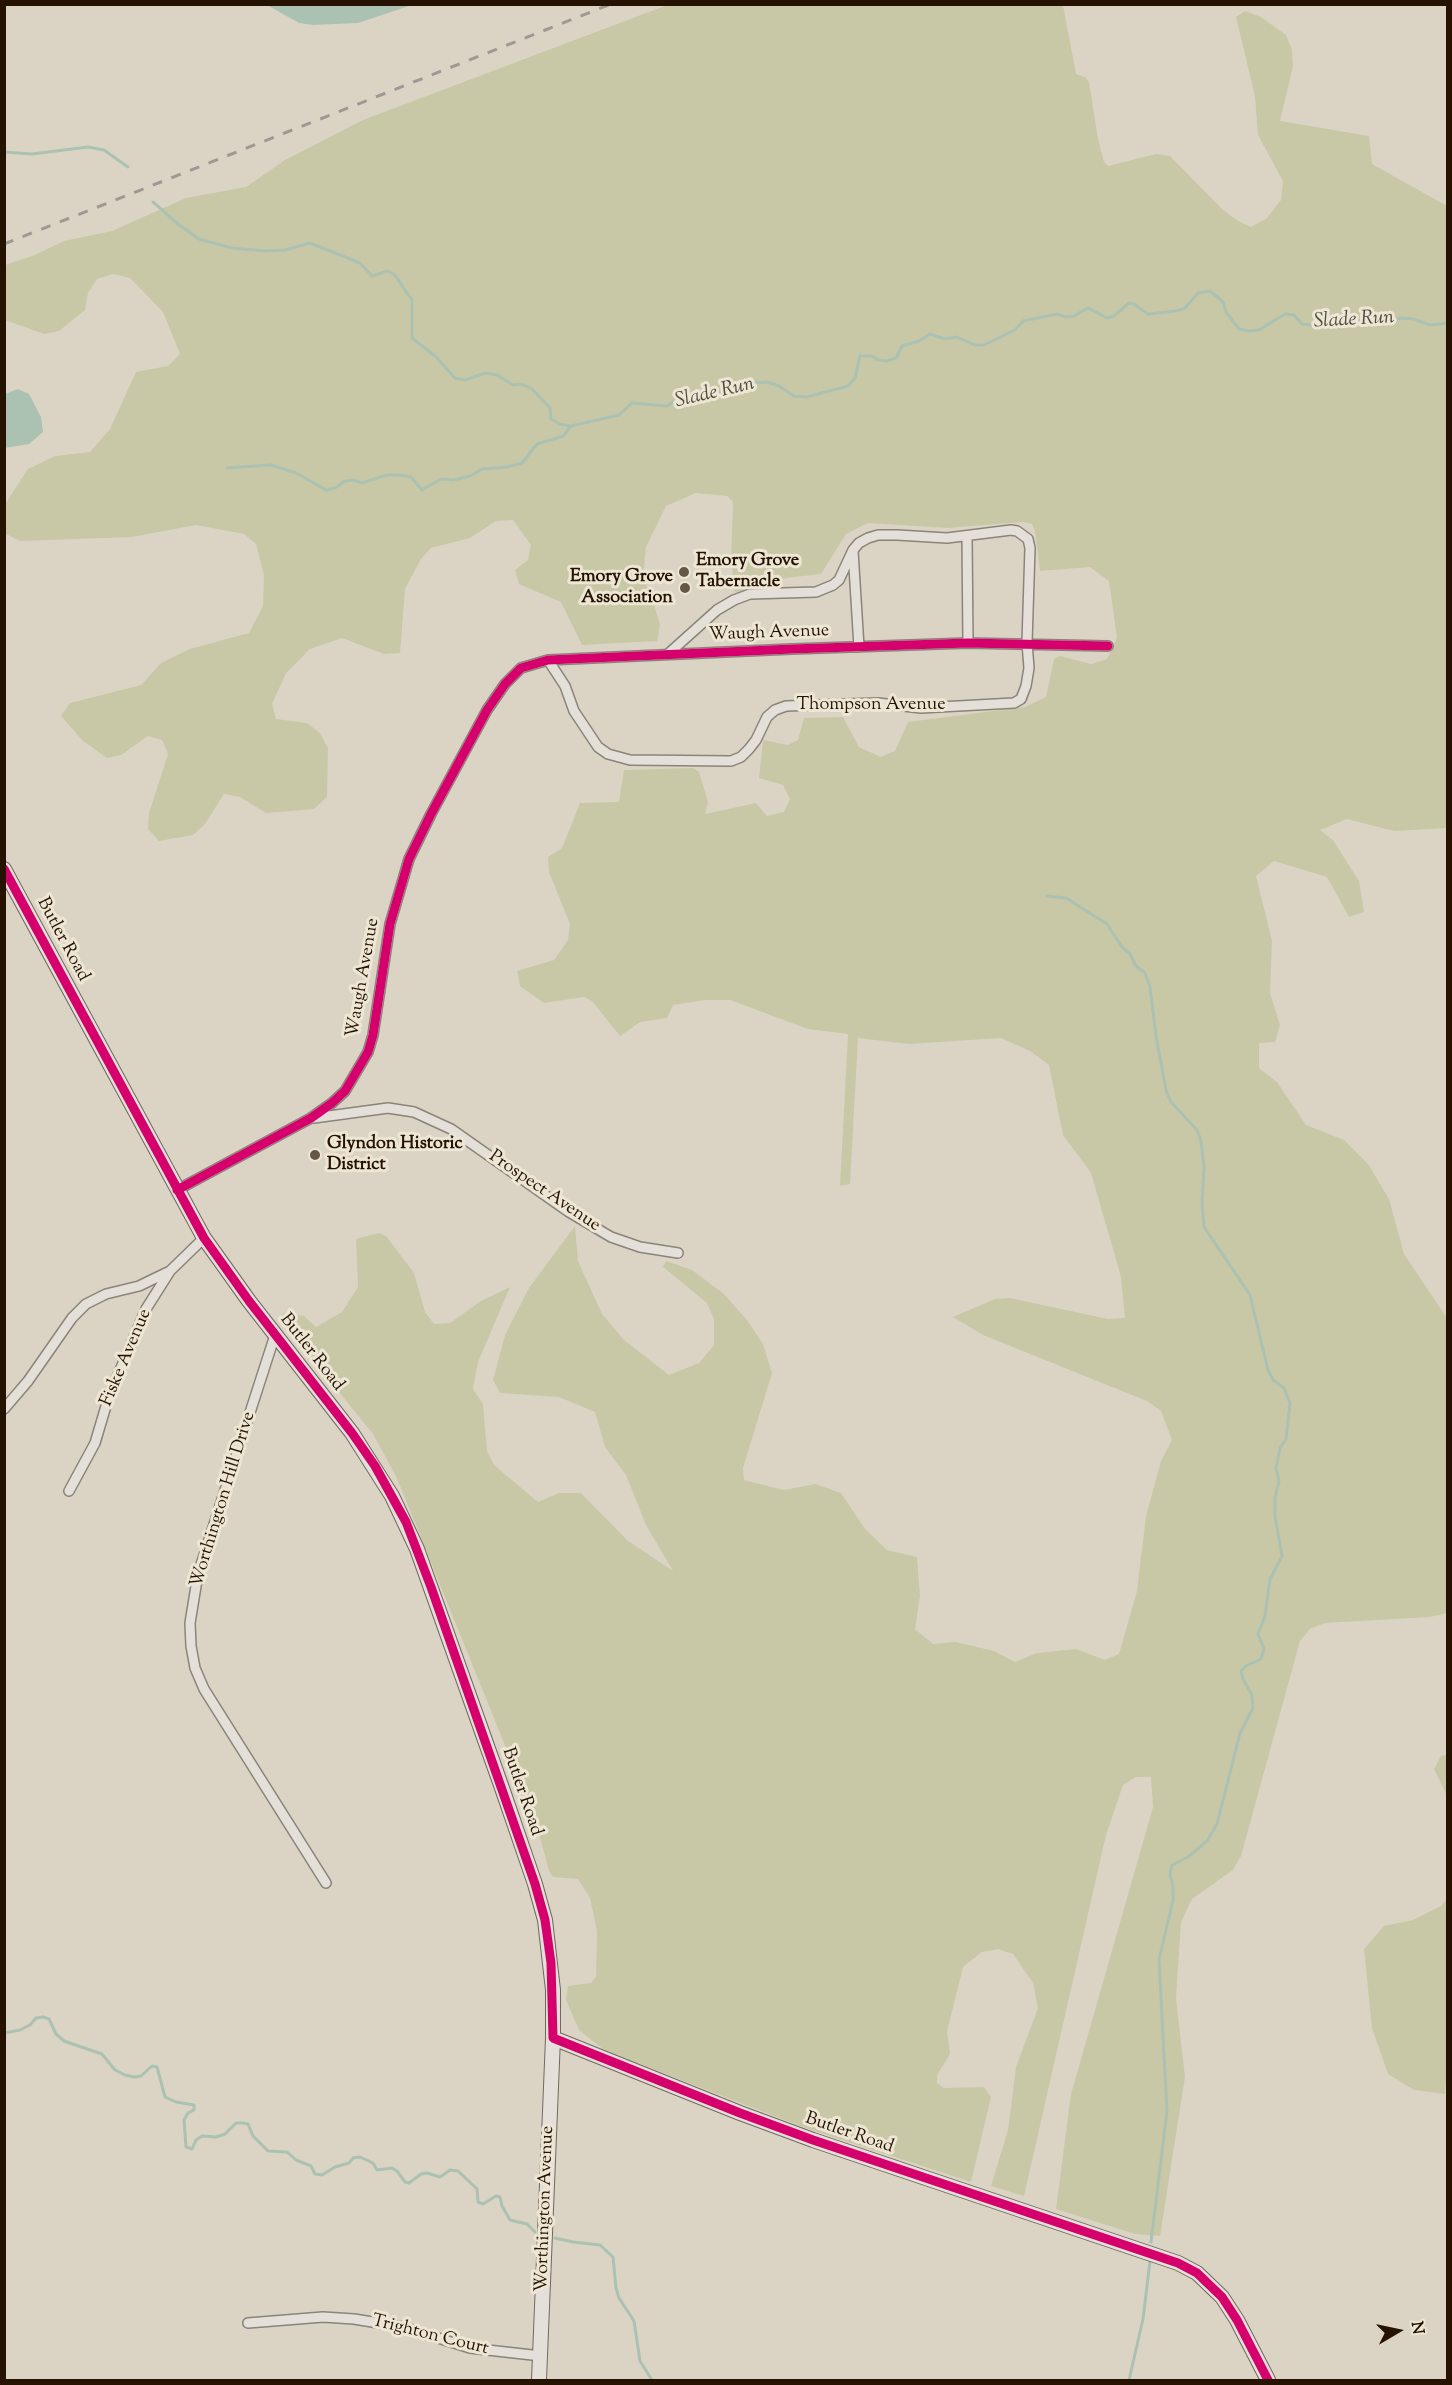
<!DOCTYPE html>
<style>
body{margin:0}
#map{position:relative;width:1452px;height:2385px;overflow:hidden;background:#dbd4c5;font-family:"Sorts Mill Goudy",serif}
canvas{display:block}
.frame{position:absolute;inset:0;border:6px solid #251200;pointer-events:none}
.north{position:absolute;left:1368px;top:2301px;width:60px;height:60px;-webkit-text-stroke:4px #ede6d4;paint-order:stroke;rotate:81deg;font-size:16px;font-weight:700;line-height:24px;text-align:center;color:#251200}
.north::after{content:'';display:block;margin:auto;width:21px;height:27px;background:#251200;clip-path:polygon(50% 0,100% 100%,50% 72%,0 100%)}
</style>
<div id="map">
<canvas width="1452" height="2385"></canvas>
<div class="frame"></div>
<div class="north">N</div>
</div>
<script>
const c = document.querySelector('canvas').getContext('2d');
c.lineJoin = 'round';
function paint(path, color) { c.fillStyle = color; c.fill(path, 'evenodd'); }
const toPath = rows => new Path2D(rows.map(r => 'M' + r).join(''));
function strokePath(path, color, width, dash) { c.strokeStyle = color; c.lineWidth = width; c.lineCap = dash ? 'butt' : 'round'; c.setLineDash(dash || []); c.stroke(path); }
function drawText(font, color, halo, rows, align = 'center') {
  c.font = font + ' "Sorts Mill Goudy",serif'; c.lineWidth = 6; c.setLineDash([]); c.textBaseline = 'middle'; c.strokeStyle = halo; c.fillStyle = color; for (const [text, x, y, turn = 0] of rows) {
    c.save(); c.translate(x, y); c.rotate((+turn || 0) * Math.PI / 180); c.textAlign = isNaN(turn) ? turn : align; if (halo) c.strokeText(text, 0, 0); c.fillText(text, 0, 0); c.restore();
  }
}
const green = toPath([
 [670,4,1063,5,1076,74,1085,77,1089,82,1098,139,1104,162,1108,166,1156,154,1170,156,1222,209,1238,221,1251,227,1267,218,1281,200,1283,181,1258,135,1255,96,1236,17,1245,11,1261,17,1286,35,1292,50,1293,66,1280,121,1369,136,1372,164,1447,206,1447,828,1394,831,1347,819,1320,830,1333,840,1359,881,1364,912,1349,917,1327,877,1274,861,1256,876,1272,941,1270,993,1280,1025,1275,1042,1259,1043,1259,1068,1277,1082,1306,1125,1344,1140,1368,1164,1389,1199,1404,1254,1447,1318,1447,1613,1430,1617,1325,1623,1310,1629,1300,1641,1241,1856,1233,1870,1192,1899,1181,1922,1176,1998,1185,2077,1160,2236,1135,2234,1056,2209,1071,2094,1153,1807,1151,1777,1136,1777,1123,1785,1106,1835,1024,2196,991,2186,1008,2130,1016,2067,1038,2008,1033,1983,1013,1954,998,1949,982,1952,963,1967,947,2031,950,2054,937,2075,937,2083,944,2088,984,2087,991,2097,971,2182,800,2126,604,2050,579,2030,566,2000,568,1986,591,1983,596,1977,597,1931,590,1898,578,1879,553,1877,549,1871,536,1822,396,1476,373,1434,281,1321,283,1313,304,1316,316,1327,342,1312,358,1287,356,1239,379,1233,386,1236,414,1273,425,1312,434,1324,450,1323,481,1301,510,1287,478,1362,473,1389,483,1404,487,1451,494,1465,538,1502,559,1493,581,1493,627,1540,673,1571,646,1525,626,1475,605,1447,595,1412,559,1397,500,1393,493,1380,505,1335,529,1288,575,1226,578,1261,602,1314,624,1340,669,1375,699,1363,714,1345,714,1319,707,1303,663,1267,666,1261,692,1270,724,1294,747,1320,763,1344,772,1373,743,1468,744,1480,784,1490,815,1484,841,1493,865,1529,887,1550,917,1557,920,1596,915,1629,933,1644,956,1642,994,1651,1015,1662,1037,1653,1076,1649,1105,1660,1119,1654,1137,1591,1146,1516,1161,1461,1172,1440,1161,1411,1147,1401,983,1335,953,1317,995,1299,1010,1298,1108,1319,1125,1318,1121,1277,1091,1173,1063,1135,1049,1065,1030,1051,1001,1038,909,1044,858,1038,850,1184,840,1186,848,1034,808,1029,730,1000,705,1000,673,1005,667,1018,640,1022,620,1036,592,1001,584,997,544,1003,520,986,517,971,554,960,568,940,570,924,549,872,548,857,562,848,580,803,619,802,624,770,693,768,699,772,708,802,705,814,756,803,767,816,784,812,790,799,783,785,759,778,763,740,788,745,798,740,804,718,843,717,859,747,881,757,895,751,908,722,1025,707,1046,697,1054,659,1060,656,1091,664,1107,659,1117,638,1109,581,1090,567,1040,571,1035,531,1032,524,1024,522,947,528,868,523,846,534,821,574,786,578,759,588,735,592,731,561,733,502,727,496,696,493,666,506,646,547,643,579,651,594,660,625,657,641,582,645,561,602,519,584,515,570,528,560,531,545,513,520,496,521,470,538,431,548,421,559,405,589,400,653,384,654,342,638,310,649,286,673,272,704,276,719,307,723,320,733,328,748,327,797,314,809,266,813,240,797,224,794,205,824,193,835,159,841,148,829,149,813,168,754,162,740,148,736,121,755,107,758,83,741,61,716,70,703,141,685,161,663,190,649,249,633,263,606,264,575,256,544,244,534,196,525,132,537,20,541,6,534,5,530,5,504,28,469,55,456,90,452,110,429,136,372,168,366,180,354,163,312,130,278,113,274,97,279,88,293,85,310,59,331,44,334,5,320,5,265,35,255,64,241,112,231,186,198,246,187,285,160,363,120],
 [1447,1755,1448,1755,1447,1796,1434,1769,1441,1756],
 [1447,1899,1448,2062,1445,2094,1414,2090,1388,2074,1372,2028,1364,1949,1384,1926,1413,1920,1441,1906]
]);
const water = toPath([
 [267,5,412,5,358,23,313,25,299,23],
 [18,389,29,394,41,417,43,432,29,444,5,448,5,394]
]);
const stream = toPath([
 [4,152,32,154,88,147,104,150,128,167],
 [153,202,178,224,199,239,232,248,265,251,285,250,310,243,360,263,372,276,388,271,394,274,412,300,412,338,436,357,455,378,465,380,485,373,497,375,513,385,522,384,532,389,550,408,551,419,560,424,571,426,619,415,632,403,667,406,676,400,689,397,704,397,735,386,753,383,767,382,779,386,794,396,807,397,848,386,855,378,860,356,872,356,878,360,887,361,896,358,902,346,919,341,930,334,945,339,957,337,975,345,984,345,1015,330,1023,321,1057,314,1066,317,1074,316,1088,308,1107,318,1114,316,1129,303,1134,304,1148,314,1176,311,1185,308,1198,293,1210,291,1223,302,1226,312,1239,329,1249,331,1259,330,1285,314,1294,315,1302,324,1318,326,1364,320,1371,323,1382,324,1401,318,1414,319,1430,325,1448,323],
 [227,468,271,465,296,473,326,490,335,488,345,481,354,480,362,483,387,475,399,475,411,477,422,490,441,479,453,480,470,476,482,469,507,467,522,463,537,444,563,436,571,426],
 [1047,896,1066,898,1107,924,1122,947,1130,954,1136,966,1145,973,1150,987,1156,1036,1166,1090,1171,1102,1197,1130,1201,1141,1204,1168,1202,1204,1204,1227,1250,1295,1268,1370,1273,1380,1284,1388,1290,1403,1286,1439,1280,1448,1276,1468,1279,1481,1275,1497,1275,1516,1282,1556,1270,1579,1265,1616,1258,1634,1264,1649,1261,1659,1246,1666,1241,1671,1243,1679,1252,1695,1253,1708,1240,1733,1217,1824,1207,1841,1188,1857,1172,1865,1170,1874,1173,1886,1173,1900,1159,1960,1167,2111,1151,2242],
 [4,2033,20,2030,30,2025,36,2018,43,2017,49,2019,56,2034,64,2041,102,2054,115,2070,125,2075,134,2077,141,2076,152,2066,157,2067,165,2097,176,2102,194,2105,194,2110,188,2113,184,2120,186,2147,192,2149,196,2140,202,2136,216,2137,225,2134,236,2123,243,2123,248,2124,253,2136,268,2151,287,2152,296,2160,311,2166,315,2174,322,2175,335,2167,349,2163,353,2158,360,2157,373,2163,377,2170,392,2168,397,2171,405,2182,409,2183,421,2174,427,2173,440,2177,450,2170,458,2171,477,2189,478,2202,483,2204,496,2196,500,2197,502,2206,510,2220,527,2224,535,2232],
 [555,2238,573,2242,600,2245,613,2257,616,2288,619,2298,634,2321,640,2361,652,2380],
 [1129,2380,1143,2319,1150,2261]
]);
const minor = toPath([
 [967,537,968,643],
 [853,551,859,647],
 [548,660,565,686,574,711,598,747,608,754,630,760,731,761,741,757,749,749,756,740,767,717,775,710,786,706,878,703,921,708,1014,703,1021,699,1026,686,1029,668,1027,643,1030,548,1028,539,1017,531,1011,530,947,538,897,535,878,535,868,538,859,543,853,550,839,580,833,585,816,592,750,594,734,600,717,610,668,654],
 [314,1118,388,1108,414,1112,451,1129,569,1212,611,1237,640,1247,678,1253],
 [177,1190,311,1118,332,1103,345,1091,368,1052,373,1035,390,924,409,859,431,814,487,710,505,684,521,668,548,660,792,649,968,643,1108,646],
 [275,1335,198,1574,190,1623,191,1646,195,1668,204,1689,326,1883],
 [4,1409,28,1381,72,1318,86,1304,106,1294,139,1286,168,1272],
 [69,1491,95,1443,109,1396,146,1309,170,1271,204,1238],
 [248,2323,323,2317,354,2319,403,2327,470,2348,541,2356]
]);
const secondary = toPath([
 [4,869,204,1238,249,1301,352,1433,392,1496,417,1549,502,1788,535,1884,545,1920,553,1990,553,2038,539,2380],
 [553,2038,740,2113,813,2140,1178,2263,1197,2273,1222,2297,1237,2320,1268,2380]
]);
const rail = toPath([
 [4,244,611,4]
]);
const cycleway = toPath([
 [4,869,204,1238,249,1301,352,1433,375,1466,406,1522,431,1587,535,1884,545,1920,551,1963,553,2038,740,2113,813,2140,1178,2263,1197,2273,1222,2297,1237,2320,1268,2380],
 [177,1190,311,1118,332,1103,345,1091,368,1052,373,1035,390,924,409,859,431,814,487,710,505,684,521,668,548,660,792,649,968,643,1108,646]
]);
const markers = [
 [684,572,6,"#655645"],
 [685,588,6,"#655645"],
 [315,1155,6,"#655645"]
];
const poiNames = [
 ["Emory Grove",696,562],
 ["Tabernacle",696,583],
 ["Emory Grove",673,578,"right"],
 ["Association",673,599,"right"],
 ["Glyndon Historic",327,1145],
 ["District",327,1166]
];
const streetNames = [
 ["Waugh Avenue",769,634,-2],
 ["Thompson Avenue",871,706],
 ["Butler Road",62,940,62],
 ["Waugh Avenue",364,978,-80],
 ["Prospect Avenue",544,1192,34],
 ["Butler Road",311,1353,52],
 ["Fiske Avenue",127,1358,-67],
 ["Worthington Hill Drive",224,1500,-73],
 ["Butler Road",521,1792,71],
 ["Butler Road",849,2134,19],
 ["Worthington Avenue",546,2209,-88],
 ["Trighton Court",430,2336,14]
];
const waterNames = [
 ["Slade Run",1354,321,-3],
 ["Slade Run",715,394,-13]
];
paint(green, '#c8c8a7');
paint(water, '#abc2b2');
strokePath(stream, '#abc2b2', 3);
strokePath(minor, '#8a8479', 12);
strokePath(secondary, '#70695f', 16);
strokePath(minor, '#e4e0d9', 9);
strokePath(secondary, '#e4e0d9', 14);
strokePath(rail, '#9e9992', 3, [10, 10]);
strokePath(cycleway, '#d6006c', 9);
for (const [x, y, r, color] of markers) { const dot = new Path2D(); dot.arc(x, y, r, 0, 2 * Math.PI); c.fillStyle = color; c.fill(dot); strokePath(dot, '#ede6d4', 2); }
drawText('bold 18px', '#251200', '#ede6d4', poiNames, 'left');
drawText('18px', '#251200', '#ede6d4', streetNames);
drawText('italic 20px', '#4d4d3c', '#ede6d4', waterNames);
</script>
